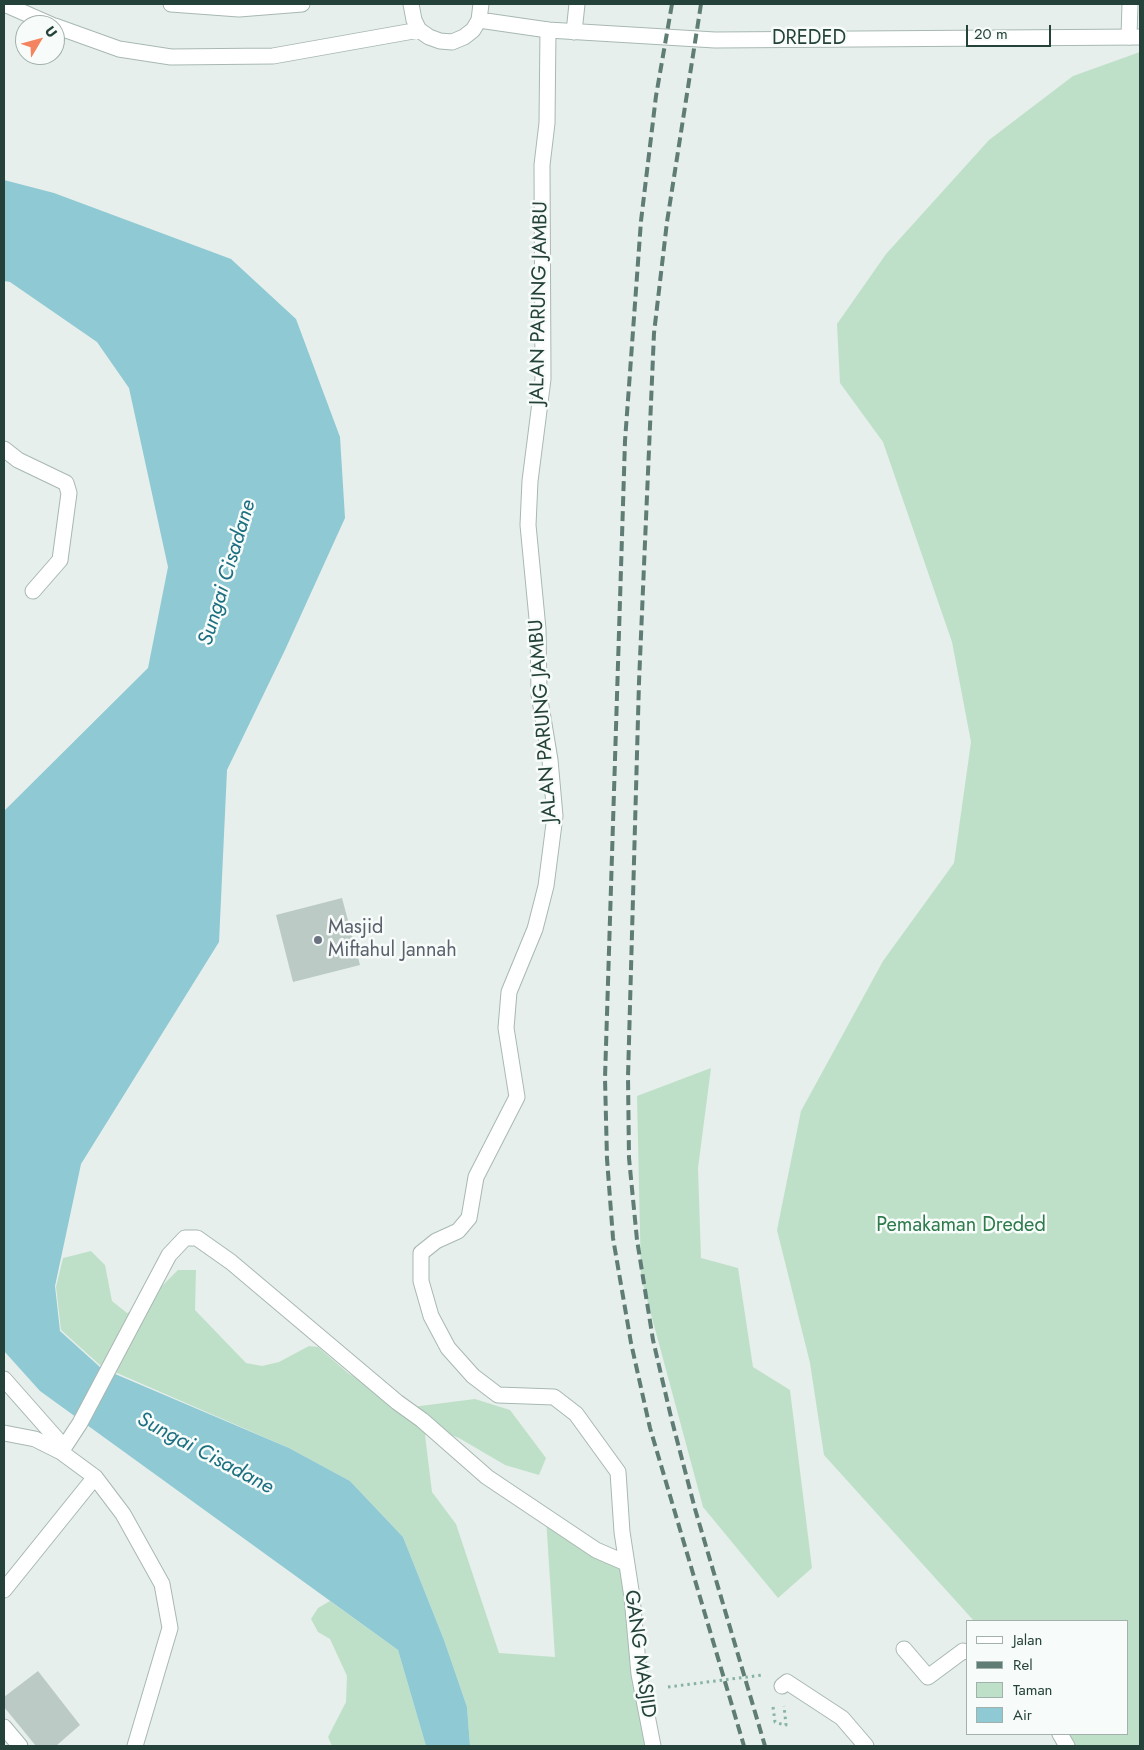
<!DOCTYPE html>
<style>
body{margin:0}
#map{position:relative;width:1144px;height:1750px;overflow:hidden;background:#e6efeb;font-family:Jost,sans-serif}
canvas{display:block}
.frame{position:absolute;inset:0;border:5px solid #24423a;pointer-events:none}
.legend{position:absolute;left:966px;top:1620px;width:162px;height:115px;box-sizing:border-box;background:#f7fbf9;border:1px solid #a3b1ad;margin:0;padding:6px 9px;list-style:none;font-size:15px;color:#24423a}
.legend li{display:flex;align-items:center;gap:10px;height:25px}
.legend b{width:25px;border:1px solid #a3b1ad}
.north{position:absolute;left:15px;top:15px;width:50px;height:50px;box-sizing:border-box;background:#f7fbf9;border:1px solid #a3b1ad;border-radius:50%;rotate:53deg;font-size:14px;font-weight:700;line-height:20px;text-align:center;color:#24423a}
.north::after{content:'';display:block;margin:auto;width:18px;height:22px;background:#f4845f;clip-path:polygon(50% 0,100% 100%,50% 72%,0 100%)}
.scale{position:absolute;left:966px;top:25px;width:85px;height:22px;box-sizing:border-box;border:2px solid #24423a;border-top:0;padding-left:6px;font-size:15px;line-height:18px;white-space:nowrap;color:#24423a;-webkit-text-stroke:4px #f7fbf9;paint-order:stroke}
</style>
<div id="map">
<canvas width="1144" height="1750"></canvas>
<div class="frame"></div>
<ul class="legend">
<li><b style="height:6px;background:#fff"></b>Jalan</li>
<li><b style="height:6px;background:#5f7d75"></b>Rel</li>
<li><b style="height:14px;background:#bfe0c8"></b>Taman</li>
<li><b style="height:14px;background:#8ec9d4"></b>Air</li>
</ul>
<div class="north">U</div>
<div class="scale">20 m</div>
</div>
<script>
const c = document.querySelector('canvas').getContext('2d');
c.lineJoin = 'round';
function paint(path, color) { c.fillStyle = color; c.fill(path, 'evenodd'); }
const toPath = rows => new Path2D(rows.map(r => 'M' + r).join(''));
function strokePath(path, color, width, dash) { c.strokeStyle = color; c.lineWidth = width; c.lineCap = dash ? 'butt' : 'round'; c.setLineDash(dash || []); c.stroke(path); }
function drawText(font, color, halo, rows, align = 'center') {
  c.font = font + ' Jost,sans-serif'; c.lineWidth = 5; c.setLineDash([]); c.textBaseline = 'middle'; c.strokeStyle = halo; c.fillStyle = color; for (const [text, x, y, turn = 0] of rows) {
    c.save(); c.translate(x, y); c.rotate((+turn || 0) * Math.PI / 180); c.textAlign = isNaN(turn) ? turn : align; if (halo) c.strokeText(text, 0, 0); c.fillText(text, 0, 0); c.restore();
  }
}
const green = toPath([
 [1140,52,1140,1746,1057,1746,1051,1734,1128,1734,1128,1621,974,1621,824,1455,810,1363,777,1230,801,1111,883,961,954,863,971,742,952,642,883,442,840,383,837,324,886,254,989,140,1073,76],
 [711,1068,698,1168,701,1258,738,1268,753,1367,790,1390,812,1568,778,1598,703,1507,641,1277,637,1096],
 [91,1251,105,1265,112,1301,127,1313,141,1307,178,1270,196,1270,195,1310,246,1363,262,1366,279,1362,309,1346,318,1347,348,1373,404,1408,475,1399,510,1410,546,1458,539,1475,505,1465,459,1438,442,1432,425,1435,432,1492,456,1524,499,1653,555,1657,546,1518,626,1563,653,1746,470,1746,467,1707,444,1640,403,1537,350,1481,289,1448,101,1366,61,1330,56,1287,63,1258],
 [330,1601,398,1650,426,1746,332,1746,328,1737,346,1702,347,1676,330,1639,318,1632,311,1619,318,1608]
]);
const water = toPath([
 [4,180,54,193,231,259,296,319,340,437,345,518,285,650,227,770,219,942,81,1164,55,1286,60,1331,101,1368,289,1448,350,1481,403,1537,444,1640,467,1707,470,1746,426,1746,398,1650,40,1391,4,1351,4,811,148,668,168,567,129,388,97,342,10,282,4,281]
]);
const building = toPath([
 [342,898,360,965,293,982,276,915],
 [38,1671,80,1725,56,1746,36,1746,4,1707,4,1697]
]);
const path = toPath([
 [773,1707,775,1722,784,1725,786,1725,784,1706]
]);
const minor = toPath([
 [548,30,547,123,542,165,543,379,530,481,528,525,538,629,539,694,550,760,555,816,546,886,535,929,509,992,506,1028,517,1097,476,1177,469,1218,458,1231,436,1241,421,1253,421,1281,431,1316,448,1348,473,1376,498,1395,554,1397,576,1414,618,1472,622,1532,632,1597,639,1674,653,1746],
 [574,32,577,4],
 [1129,37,1130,4],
 [4,449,18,460,66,483,69,493,60,560,33,591],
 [4,1379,64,1447],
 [4,1433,35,1439,61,1452,95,1477,123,1514,162,1584,170,1628,135,1746],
 [61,1452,80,1423,169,1255,185,1238,197,1238,231,1262,397,1402,422,1420,487,1477,596,1550,626,1563],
 [4,1590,95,1477],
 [904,1649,928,1677,963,1651,968,1652],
 [782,1686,787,1682,842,1718,866,1746],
 [4,1727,20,1746],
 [1060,1734,1067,1746]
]);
const tertiary = toPath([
 [4,4,52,25],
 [171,4,239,9,302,4],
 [411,4,414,20,419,30,429,37,440,41,452,42,464,37,473,30,479,20,481,4],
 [479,20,548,30,715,40,1140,37],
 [55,26,119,49,171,57,273,56,419,30]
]);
const rail = toPath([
 [672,4,656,96,641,221,625,441,605,1078,607,1159,613,1238,631,1343,650,1428,744,1746],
 [701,4,667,222,654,333,639,682,628,1077,629,1158,637,1240,653,1340,671,1417,695,1509,765,1746]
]);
const pathBridge = toPath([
 [668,1687,763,1675]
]);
const markers = [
 [318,940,5,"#6b7280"]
];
const streetNames = [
 ["DREDED",809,39],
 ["JALAN PARUNG JAMBU",540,303,-89],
 ["JALAN PARUNG JAMBU",544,721,-94],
 ["GANG MASJID",639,1654,82]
];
const worshipNames = [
 ["Masjid",328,928],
 ["Miftahul Jannah",328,951]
];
const parkNames = [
 ["Pemakaman Dreded",961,1226]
];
const waterNames = [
 ["Sungai Cisadane",228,573,-73],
 ["Sungai Cisadane",205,1454,28]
];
paint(green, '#bfe0c8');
paint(water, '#8ec9d4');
paint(building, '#bbcac4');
strokePath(minor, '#a8b8b2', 17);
strokePath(tertiary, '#a8b8b2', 17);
strokePath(path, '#86b3a5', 3, [2.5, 4]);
strokePath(minor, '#fff', 15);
strokePath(tertiary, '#fff', 15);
strokePath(rail, '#5f7d75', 4, [10, 5]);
strokePath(pathBridge, '#86b3a5', 3, [2.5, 4]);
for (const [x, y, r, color] of markers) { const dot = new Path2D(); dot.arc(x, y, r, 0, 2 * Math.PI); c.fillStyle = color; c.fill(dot); strokePath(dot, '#f7fbf9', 2); }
drawText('20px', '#24423a', '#f7fbf9', streetNames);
drawText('20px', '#5b616d', '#f7fbf9', worshipNames, 'left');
drawText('20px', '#2d7a4b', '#f7fbf9', parkNames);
drawText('italic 21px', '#1c6f80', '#f7fbf9', waterNames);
</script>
